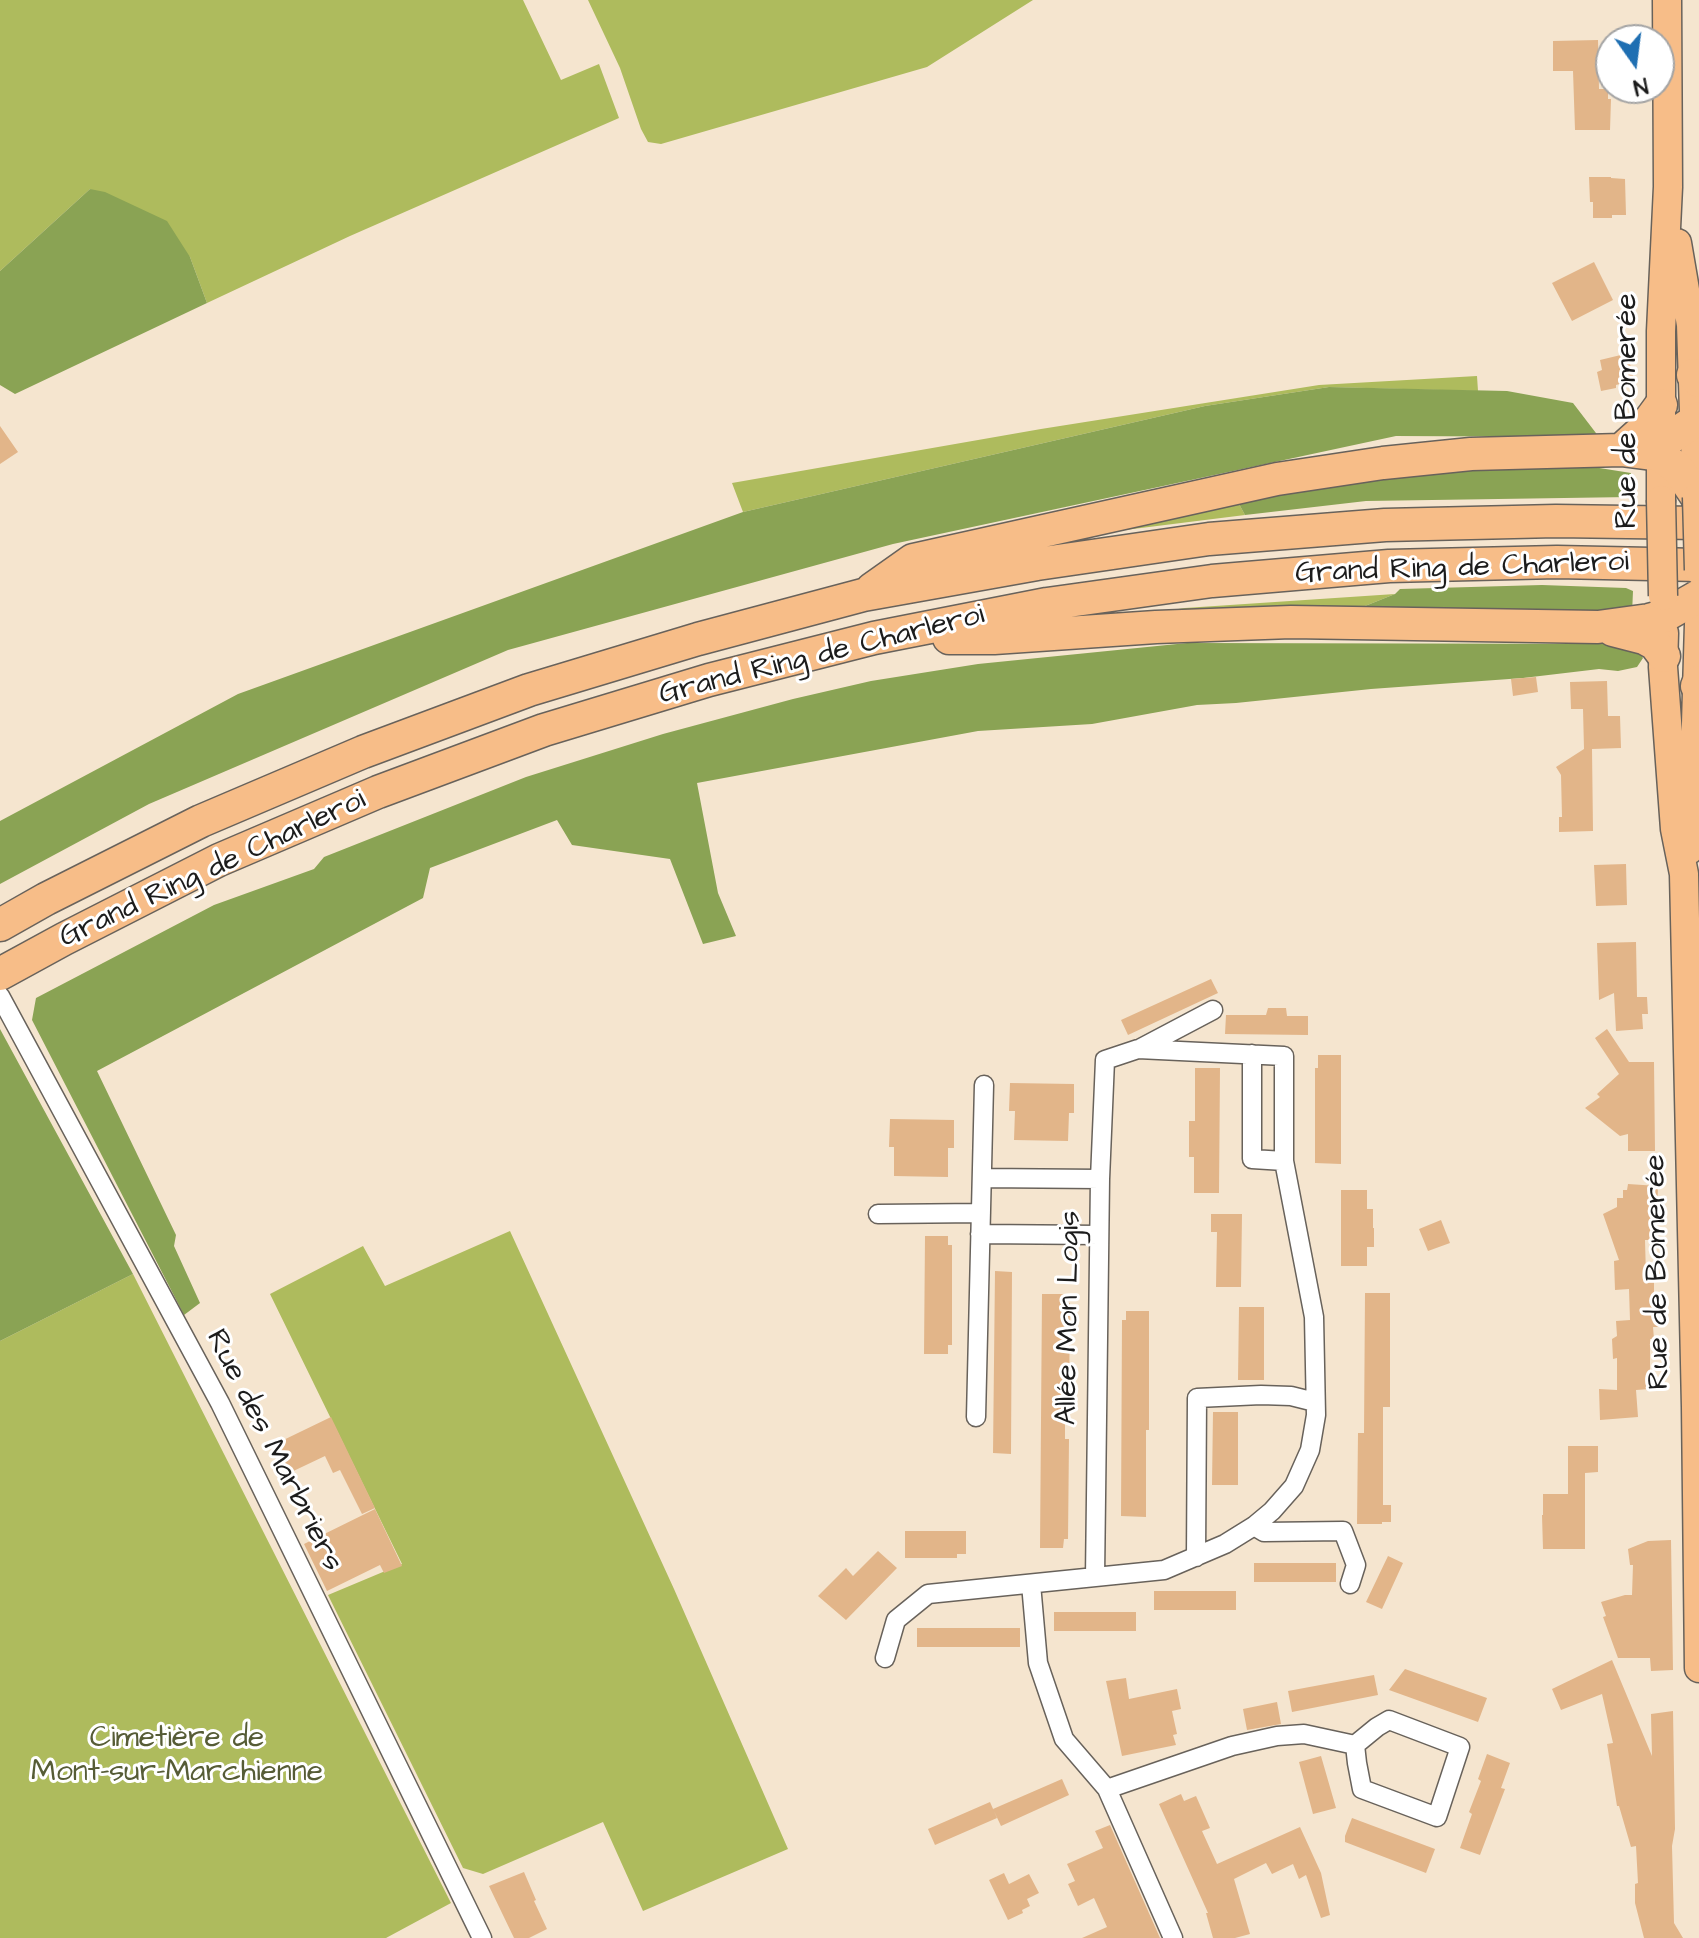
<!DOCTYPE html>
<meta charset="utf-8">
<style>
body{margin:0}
#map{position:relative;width:1699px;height:1938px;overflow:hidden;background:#f5e5cf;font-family:"Architects Daughter",sans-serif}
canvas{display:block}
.north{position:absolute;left:1595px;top:24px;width:80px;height:80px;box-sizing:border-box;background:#fff;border:2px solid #a4a4a4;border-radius:50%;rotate:166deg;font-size:22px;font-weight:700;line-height:32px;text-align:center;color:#1c1c1c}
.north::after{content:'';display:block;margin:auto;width:28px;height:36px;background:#1f6fb2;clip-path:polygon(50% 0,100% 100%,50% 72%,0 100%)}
</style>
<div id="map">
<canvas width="1699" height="1938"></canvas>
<div class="north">N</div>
</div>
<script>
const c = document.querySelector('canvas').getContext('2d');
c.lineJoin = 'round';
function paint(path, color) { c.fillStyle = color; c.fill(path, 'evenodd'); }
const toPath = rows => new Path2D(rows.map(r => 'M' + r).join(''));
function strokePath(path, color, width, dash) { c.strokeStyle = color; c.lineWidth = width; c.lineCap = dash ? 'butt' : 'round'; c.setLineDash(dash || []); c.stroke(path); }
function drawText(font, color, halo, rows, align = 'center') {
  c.font = font + ' "Architects Daughter",sans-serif'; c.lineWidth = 6; c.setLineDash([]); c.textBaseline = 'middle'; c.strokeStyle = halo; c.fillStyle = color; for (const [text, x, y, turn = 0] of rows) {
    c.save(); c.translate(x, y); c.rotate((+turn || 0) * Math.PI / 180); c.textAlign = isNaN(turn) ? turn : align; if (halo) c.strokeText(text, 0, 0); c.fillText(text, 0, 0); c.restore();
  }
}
const green = toPath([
 [0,0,523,0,561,80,599,64,619,118,350,236,207,303,190,257,90,189,0,271],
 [588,0,1033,0,927,67,661,144,648,142,641,129,620,68],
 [1477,376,1478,391,1329,387,1205,406,743,512,732,483,1041,429,1319,385],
 [1239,504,1245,515,1109,532,1112,528],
 [1395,594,1360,608,1143,614,1185,608],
 [510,1231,674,1589,788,1849,643,1911,603,1822,483,1874,463,1868,328,1595,402,1564,270,1294,363,1246,385,1286],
 [133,1274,451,1903,386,1938,0,1938,0,1341]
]);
const forest = toPath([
 [90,189,105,192,167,221,190,257,207,303,15,394,0,385,0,271],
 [1329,387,1507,391,1573,403,1599,437,1396,436,893,544,508,650,149,804,0,884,0,821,238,694,743,512,1205,406],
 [1535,467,1593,467,1631,473,1630,497,1366,501,1245,515,1239,504,1363,478,1454,471],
 [1542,585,1626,588,1633,591,1632,614,1360,608,1395,594,1400,589],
 [1187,643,1628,644,1637,648,1643,658,1637,667,1618,671,1599,669,1523,678,1371,689,1236,703,1197,705,1092,724,978,731,697,783,718,893,736,936,703,944,670,859,572,845,557,820,430,868,423,898,97,1071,176,1235,174,1246,200,1303,184,1315,32,1020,36,998,214,905,314,869,324,857,526,777,663,734,793,699,871,681,978,664],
 [0,1029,133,1274,0,1341]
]);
const building = toPath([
 [1598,40,1599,89,1608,89,1608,99,1611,99,1610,130,1575,130,1573,71,1553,71,1553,41],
 [1589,177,1611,177,1611,178,1625,179,1626,215,1612,215,1612,218,1593,218,1593,202,1590,202],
 [1594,262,1613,300,1572,321,1552,283],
 [1625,354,1627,364,1630,364,1634,380,1616,385,1616,388,1601,391,1597,372,1602,370,1600,360],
 [0,426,18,452,0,464],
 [1536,677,1538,692,1513,696,1511,679],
 [1607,681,1608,716,1620,716,1621,748,1592,749,1593,831,1559,832,1559,817,1562,817,1561,775,1556,767,1584,749,1583,709,1571,709,1570,682],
 [1626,864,1627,905,1596,906,1594,865],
 [1636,942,1637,997,1647,997,1648,1014,1642,1014,1643,1029,1616,1031,1614,993,1599,1000,1597,943],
 [1211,979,1218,993,1128,1035,1121,1020],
 [1268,1008,1286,1008,1287,1016,1308,1016,1308,1035,1225,1034,1226,1015,1266,1015],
 [1607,1029,1629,1062,1654,1062,1655,1151,1628,1151,1628,1134,1620,1136,1585,1108,1600,1097,1597,1094,1619,1074,1595,1038],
 [1318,1055,1341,1055,1341,1164,1315,1163,1315,1068,1318,1068],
 [1195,1068,1220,1068,1219,1193,1194,1193,1194,1157,1189,1157,1189,1121,1195,1121],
 [1010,1083,1074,1084,1074,1113,1069,1113,1068,1141,1014,1140,1015,1111,1009,1111],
 [890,1119,954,1120,954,1148,948,1148,948,1177,894,1176,894,1147,889,1147],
 [1628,1184,1658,1186,1656,1240,1645,1240,1646,1276,1654,1276,1654,1303,1658,1303,1659,1327,1653,1327,1654,1339,1650,1339,1650,1389,1636,1390,1638,1417,1600,1420,1599,1389,1617,1390,1617,1358,1613,1359,1612,1339,1617,1336,1616,1321,1630,1320,1629,1289,1615,1290,1614,1261,1619,1260,1603,1214,1617,1207,1617,1198,1623,1198,1623,1190,1627,1190],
 [1341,1190,1367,1190,1367,1209,1373,1209,1373,1228,1374,1228,1374,1247,1367,1247,1367,1266,1341,1266],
 [1211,1214,1242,1214,1241,1287,1216,1287,1217,1232,1211,1232],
 [1441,1220,1450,1243,1428,1251,1419,1229],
 [925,1236,948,1236,948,1245,952,1245,952,1345,948,1345,948,1354,924,1354],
 [995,1271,1012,1272,1011,1454,993,1453],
 [1365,1293,1390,1293,1390,1407,1383,1407,1383,1505,1391,1505,1391,1522,1382,1522,1382,1524,1357,1524,1358,1433,1364,1433],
 [1042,1294,1066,1294,1066,1303,1070,1303,1069,1404,1065,1403,1065,1439,1069,1439,1068,1539,1064,1539,1063,1548,1040,1548],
 [1239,1307,1264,1307,1264,1380,1238,1380],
 [1126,1311,1149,1311,1149,1430,1146,1430,1146,1517,1121,1516,1122,1320,1126,1320],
 [1213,1412,1238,1412,1238,1485,1212,1485],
 [331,1417,375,1508,362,1514,340,1470,333,1473,325,1456,285,1475,271,1446],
 [1568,1446,1598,1446,1598,1472,1585,1473,1585,1549,1543,1549,1542,1515,1543,1515,1543,1494,1568,1494],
 [375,1509,402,1566,384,1573,380,1565,327,1591,304,1544],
 [905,1531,966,1531,966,1554,957,1554,957,1558,905,1558],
 [1671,1540,1673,1670,1651,1671,1650,1658,1618,1658,1603,1617,1606,1616,1601,1602,1625,1595,1632,1595,1633,1565,1630,1565,1628,1549,1648,1541],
 [878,1551,897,1568,846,1620,818,1596,846,1568,853,1576],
 [1388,1556,1403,1563,1382,1609,1366,1602],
 [1254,1563,1336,1563,1336,1582,1254,1582],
 [1154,1591,1236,1591,1236,1610,1154,1610],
 [1054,1612,1136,1612,1136,1631,1054,1631],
 [917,1628,1020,1628,1020,1647,917,1647],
 [1612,1660,1652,1756,1651,1714,1673,1711,1675,1829,1672,1846,1674,1923,1683,1938,1644,1938,1635,1903,1635,1884,1638,1883,1636,1846,1631,1847,1619,1806,1617,1806,1607,1744,1613,1743,1602,1694,1561,1710,1552,1689],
 [1405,1669,1487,1698,1478,1722,1389,1690],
 [1374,1675,1378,1695,1292,1712,1288,1691],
 [1126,1678,1129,1699,1177,1689,1181,1709,1172,1711,1177,1734,1173,1735,1176,1745,1122,1756,1106,1681],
 [1277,1702,1281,1724,1247,1730,1243,1709],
 [1487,1754,1510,1763,1501,1788,1505,1789,1480,1855,1460,1848,1472,1814,1469,1812,1481,1781,1478,1779],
 [1321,1756,1336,1808,1313,1814,1299,1762],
 [1062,1779,1069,1795,1001,1826,993,1809],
 [1181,1794,1184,1801,1196,1796,1210,1828,1202,1831,1217,1864,1300,1827,1321,1873,1330,1915,1321,1918,1306,1875,1299,1879,1293,1864,1272,1874,1266,1863,1234,1879,1250,1934,1235,1938,1213,1938,1206,1913,1208,1913,1159,1804],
 [990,1802,997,1818,935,1845,928,1829],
 [1352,1818,1435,1849,1426,1873,1345,1842,1345,1836],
 [1110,1825,1125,1859,1160,1938,1082,1938,1107,1927,1094,1898,1078,1906,1068,1884,1075,1881,1067,1864,1103,1848,1095,1831],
 [524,1872,536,1900,534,1901,547,1929,529,1938,514,1938,489,1886],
 [1004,1873,1009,1884,1029,1874,1039,1893,1027,1899,1030,1906,1022,1910,1023,1913,1008,1920,989,1880]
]);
const street = toPath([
 [0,996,220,1403,482,1938],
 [1141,1048,1213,1010],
 [1252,1054,1252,1159,1284,1161],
 [982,1178,1100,1179],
 [878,1214,981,1213],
 [980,1234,1099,1235],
 [976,1417,984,1085],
 [1254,1526,1264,1532,1343,1531,1356,1565,1350,1584],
 [1196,1557,1197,1398,1261,1395,1291,1396,1315,1402],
 [1031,1584,1038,1663,1064,1739,1107,1789,1173,1938],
 [885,1658,896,1620,928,1594,1164,1570,1225,1544,1254,1526,1272,1511,1294,1486,1310,1450,1316,1415,1314,1317,1284,1161,1284,1056,1138,1049,1105,1060,1100,1179,1095,1577],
 [1107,1789,1232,1746,1277,1736,1304,1734,1355,1745,1377,1727,1389,1720,1460,1747,1437,1817,1362,1789,1357,1763,1355,1745]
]);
const primary = toPath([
 [1677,243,1691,325,1697,497],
 [1661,500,1661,331,1668,187,1667,0],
 [1664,633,1663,667,1675,829,1684,874,1696,1407,1699,1668],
 [1689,850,1693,824,1699,624]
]);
const highway = toPath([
 [1693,375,1699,381],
 [1661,444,1699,418],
 [1621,450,1642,431,1661,405],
 [872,589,913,560,1277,479,1383,463,1471,454,1621,450,1660,455,1678,469,1697,497],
 [1613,630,1644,638,1655,644,1664,656],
 [949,638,994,638,1156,627,1291,622,1598,627,1649,620,1664,616,1699,596],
 [1697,686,1699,682],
 [0,925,46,899,201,821,363,752,529,690,698,639,863,595,1037,564,1209,539,1385,525,1556,521,1699,523],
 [0,974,64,939,219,860,378,792,544,730,709,680,874,638,1047,604,1212,581,1389,566,1557,562,1699,565]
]);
const primaryBridge = toPath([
 [1697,497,1699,570],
 [1661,500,1663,596]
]);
const streetNames = [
 ["Rue de Bomerée",1629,411,-90],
 ["Grand Ring de Charleroi",1462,569,-2],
 ["Grand Ring de Charleroi",822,656,-14],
 ["Grand Ring de Charleroi",213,870,-25],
 ["Rue de Bomerée",1659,1272,-91],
 ["Allée Mon Logis",1070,1318,-89],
 ["Rue des Marbriers",273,1451,63]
];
const parkNames = [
 ["Cimetière de",177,1740],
 ["Mont-sur-Marchienne",177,1774]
];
paint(green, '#aebb5d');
paint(forest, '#8aa354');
paint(building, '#e2b589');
strokePath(street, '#68625b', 21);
strokePath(primary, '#68625b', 31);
strokePath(highway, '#68625b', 35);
strokePath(street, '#fff', 18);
strokePath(primary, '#f7bd88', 28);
strokePath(highway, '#f7bd88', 32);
strokePath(primaryBridge, '#68625b', 31, []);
strokePath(primaryBridge, '#f7bd88', 28);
drawText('30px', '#1c1c1c', '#fff', streetNames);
drawText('30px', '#565c36', '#fff', parkNames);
</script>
